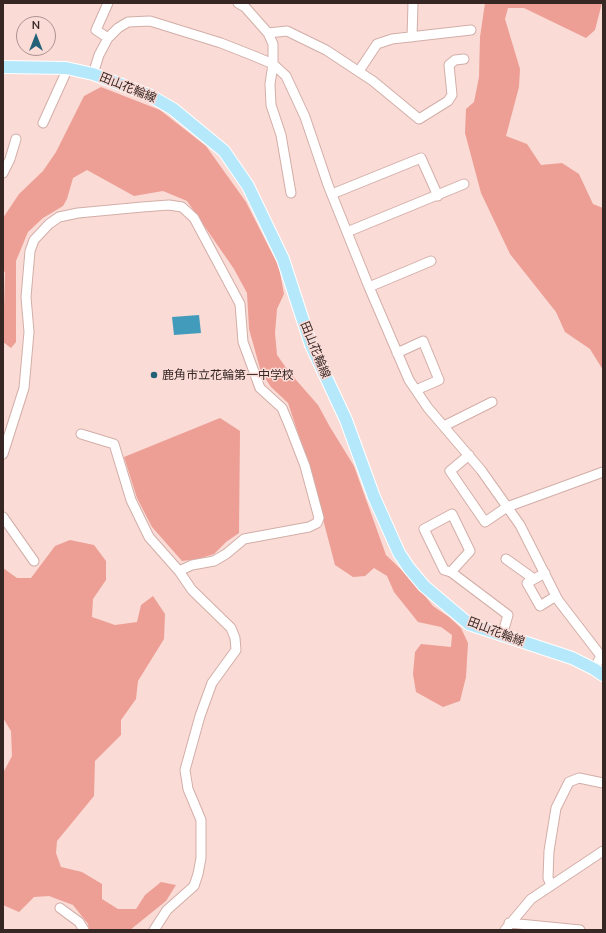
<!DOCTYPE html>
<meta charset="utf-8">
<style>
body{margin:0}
#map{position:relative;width:606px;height:933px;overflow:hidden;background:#fadbd6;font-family:Mulish,sans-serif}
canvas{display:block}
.frame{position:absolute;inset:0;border:4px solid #362725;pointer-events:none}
.north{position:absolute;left:16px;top:16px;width:40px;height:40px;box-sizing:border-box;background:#fadbd6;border:1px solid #ac938f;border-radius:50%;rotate:0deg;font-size:11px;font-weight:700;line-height:16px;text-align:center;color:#362725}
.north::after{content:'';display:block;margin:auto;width:14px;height:18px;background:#226177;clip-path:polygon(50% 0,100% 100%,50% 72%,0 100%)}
</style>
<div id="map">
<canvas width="606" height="933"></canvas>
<div class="frame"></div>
<div class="north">N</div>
</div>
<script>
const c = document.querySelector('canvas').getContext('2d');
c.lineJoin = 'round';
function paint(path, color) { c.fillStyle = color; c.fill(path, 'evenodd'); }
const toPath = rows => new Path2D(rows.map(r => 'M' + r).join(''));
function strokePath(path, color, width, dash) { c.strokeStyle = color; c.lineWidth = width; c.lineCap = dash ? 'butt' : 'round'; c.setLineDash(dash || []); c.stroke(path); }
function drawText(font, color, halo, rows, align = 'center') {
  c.font = font + ' Mulish,"Noto Sans JP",sans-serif'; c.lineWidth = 3; c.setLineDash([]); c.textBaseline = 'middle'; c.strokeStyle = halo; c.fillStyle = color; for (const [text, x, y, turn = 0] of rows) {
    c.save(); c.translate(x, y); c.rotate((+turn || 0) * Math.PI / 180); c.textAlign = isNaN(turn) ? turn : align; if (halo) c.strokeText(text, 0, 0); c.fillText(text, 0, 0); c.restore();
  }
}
const green = toPath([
 [485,3,602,3,595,30,586,38,524,8,508,8,505,19,520,69,519,87,506,136,527,144,541,165,562,163,579,174,593,204,603,208,603,370,590,349,565,332,556,312,510,254,481,193,465,133,466,109,474,102,479,77,480,37],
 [101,87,160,110,206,146,246,202,279,267,284,294,277,309,275,333,277,355,290,373,318,405,330,427,354,466,386,555,415,583,433,606,449,617,461,628,468,643,466,677,460,701,443,707,416,692,413,674,415,652,421,644,451,647,452,635,441,627,418,622,394,592,387,576,374,568,365,576,353,577,335,565,309,466,288,403,271,387,261,372,249,329,247,293,234,269,187,201,163,191,134,196,87,170,73,178,67,199,63,206,43,218,28,232,16,261,16,342,11,348,3,342,5,272,3,271,3,218,19,194,43,171,56,152,84,96],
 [220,418,240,431,239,533,226,542,214,554,198,559,182,561,152,527,137,498,124,457],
 [70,540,94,545,106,561,106,580,93,599,92,617,115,625,137,622,141,605,153,596,165,614,164,639,138,681,136,699,121,720,121,735,95,761,94,796,57,841,56,853,61,867,82,872,102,884,102,899,118,909,136,909,145,895,161,882,176,885,166,901,130,930,89,930,88,924,73,905,49,896,34,897,19,912,3,905,3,773,12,756,11,731,3,718,3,568,17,578,31,578,55,546]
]);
const water = toPath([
 [199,315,201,333,174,335,172,317]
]);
const minor = toPath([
 [238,3,245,7,268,33,273,44,273,64,270,84,271,105,281,135,291,193],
 [268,33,287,31,326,50,373,81,419,119,448,101,452,95,449,65,455,60,464,59],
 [412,37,413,3],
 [108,38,96,30,108,3],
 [359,71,377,44,392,39,471,30],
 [93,74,99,55,108,38,118,28,128,22,150,21,221,43,254,56,273,64,286,76,305,117,328,185,369,287,409,380,428,408,481,470,520,525,558,600,601,656,594,669],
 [43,123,68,68],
 [3,173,10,159,16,139],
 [332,194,421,158,438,196],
 [347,232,464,184],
 [369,287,431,261],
 [397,353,423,341,439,380,416,390],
 [444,426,492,402],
 [81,434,114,444,131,500,149,537,179,571,192,590,231,628,235,638,236,650,212,683,200,716,185,770,188,789,201,820,201,858,198,874,194,886,167,910,154,930],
 [3,454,24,388,29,332,26,297,30,251,34,240,49,224,59,217,78,213,142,207,169,205,182,207,194,218,240,304,243,342,260,388,282,408,290,427,305,466,319,518,317,523,309,527,244,539,226,554,214,561,192,565,179,571],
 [469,455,450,471,485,522,507,507,603,472],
 [3,517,34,561],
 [506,559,534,579],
 [451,572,444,570,424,529,452,514,470,551,451,572,508,615,502,636],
 [545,573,527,583,540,606,556,596],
 [551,885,548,878,549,851,556,808,569,782,579,778,603,783],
 [60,908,79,922,84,930],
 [509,923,580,930],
 [505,930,531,899,603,851]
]);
const major = toPath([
 [3,67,66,68,93,74,149,95,173,109,224,151,248,186,283,259,311,345,346,420,374,497,399,553,409,568,424,586,469,624,572,658,594,669,603,675]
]);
const markers = [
 [154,375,4,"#226177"]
];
const streetNames = [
 ["田山花輪線",128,88,22],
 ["田山花輪線",315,350,68],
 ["田山花輪線",496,632,21]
];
const poiNames = [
 ["鹿角市立花輪第一中学校",162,375]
];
paint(green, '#ed9f95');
paint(water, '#439bbc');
strokePath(minor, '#d3aea8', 11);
strokePath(major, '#fff', 14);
strokePath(minor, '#fff', 9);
strokePath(major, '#b6e8fc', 12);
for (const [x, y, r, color] of markers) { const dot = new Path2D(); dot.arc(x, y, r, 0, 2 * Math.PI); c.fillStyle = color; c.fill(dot); strokePath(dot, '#fadbd6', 1.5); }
drawText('12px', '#362725', '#fadbd6', streetNames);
drawText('12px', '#362725', '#fadbd6', poiNames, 'left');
</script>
